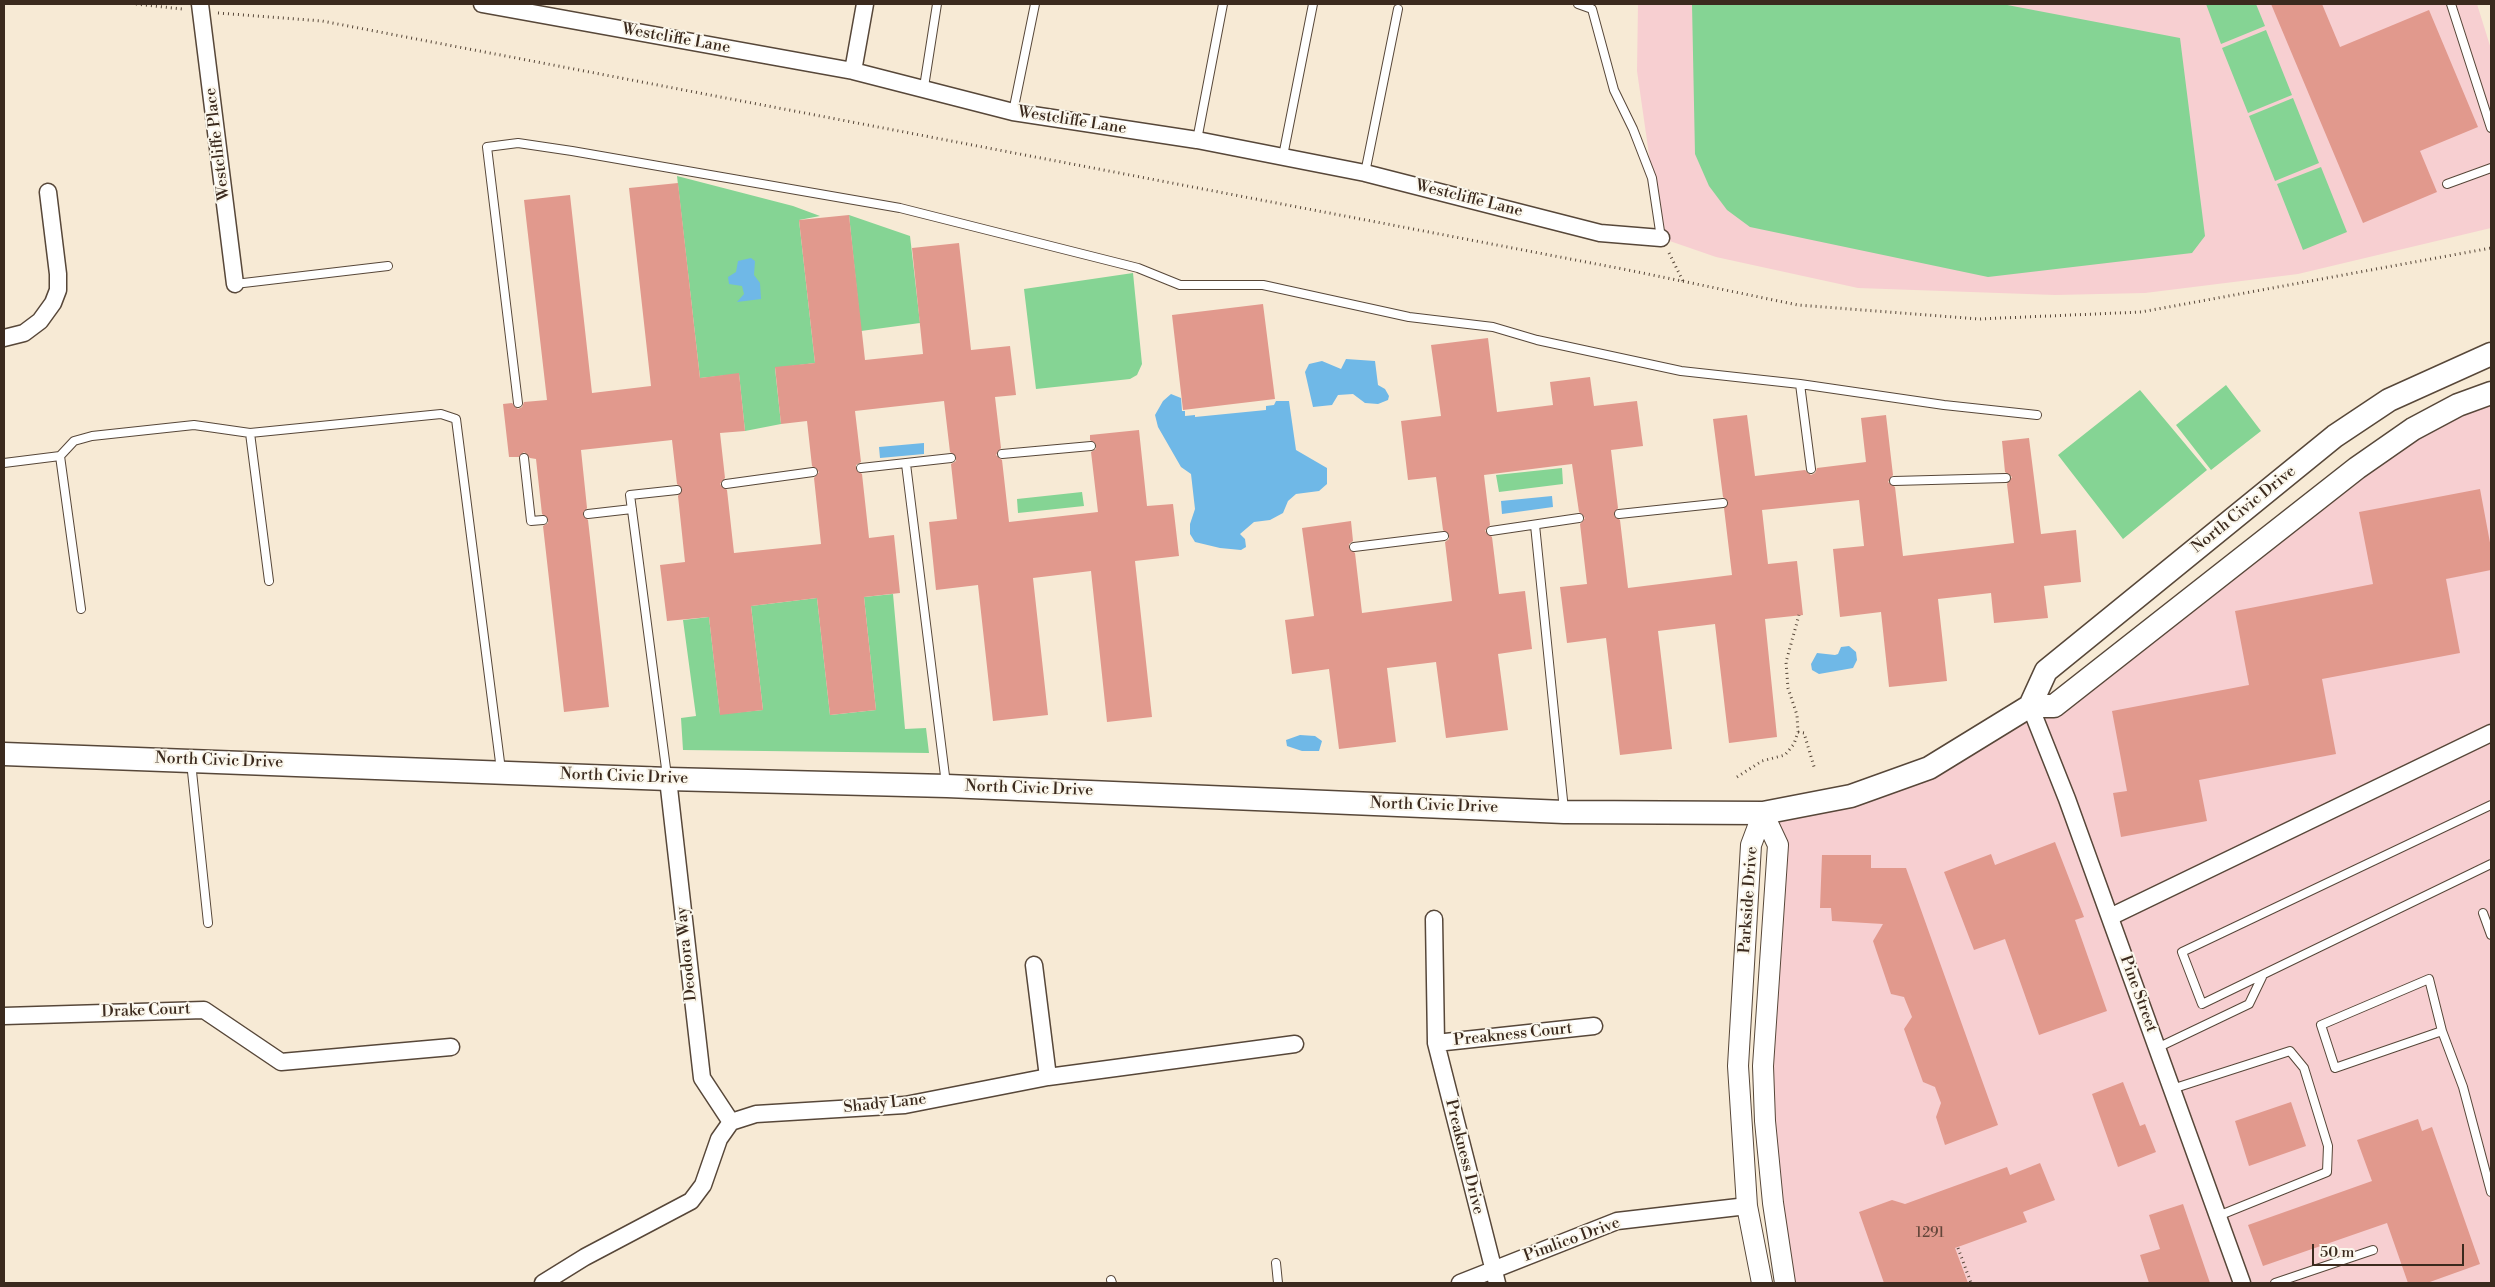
<!DOCTYPE html>
<style>
body{margin:0}
#map{position:relative;width:2495px;height:1287px;overflow:hidden;background:#f7ead5;font-family:"Libre Bodoni",serif}
canvas{display:block}
.frame{position:absolute;inset:0;border:5px solid #3b2a1e;pointer-events:none}
.scale{position:absolute;left:2312px;top:1244px;width:152px;height:22px;box-sizing:border-box;border:2px solid #3b2a1e;border-top:0;padding-left:6px;font-size:15px;line-height:18px;white-space:nowrap;color:#3b2a1e;-webkit-text-stroke:4px #fbf7ec;paint-order:stroke}
</style>
<div id="map">
<canvas width="2495" height="1287"></canvas>
<div class="frame"></div>
<div class="scale">50 m</div>
</div>
<script>
const c = document.querySelector('canvas').getContext('2d');
c.lineJoin = 'round';
function paint(path, color) { c.fillStyle = color; c.fill(path, 'evenodd'); }
const toPath = rows => new Path2D(rows.map(r => 'M' + r).join(''));
function strokePath(path, color, width, dash) { c.strokeStyle = color; c.lineWidth = width; c.lineCap = dash ? 'butt' : 'round'; c.setLineDash(dash || []); c.stroke(path); }
function drawText(font, color, halo, rows, align = 'center') {
  c.font = font + ' "Libre Bodoni",serif'; c.lineWidth = 4; c.setLineDash([]); c.textBaseline = 'middle'; c.strokeStyle = halo; c.fillStyle = color; for (const [text, x, y, turn = 0] of rows) {
    c.save(); c.translate(x, y); c.rotate((+turn || 0) * Math.PI / 180); c.textAlign = isNaN(turn) ? turn : align; if (halo) c.strokeText(text, 0, 0); c.fillText(text, 0, 0); c.restore();
  }
}
const built = toPath([
 [1638,4,2477,4,2491,49,2491,228,2298,274,2145,293,2055,295,1858,288,1716,257,1661,238,1637,71],
 [2491,393,2491,1283,1785,1283,1765,1121,1778,845,1763,813,1851,796,2054,706,2357,468]
]);
const green = toPath([
 [1692,4,2002,4,2180,38,2205,236,2192,253,1988,277,1750,227,1727,210,1709,186,1695,154],
 [2206,4,2256,4,2265,26,2221,44],
 [2266,30,2292,95,2248,113,2222,48],
 [2293,98,2319,163,2275,181,2249,116],
 [2321,167,2347,232,2303,250,2277,184],
 [677,176,793,206,820,216,799,220,815,363,775,368,781,424,745,431,739,374,700,378],
 [849,215,910,236,920,323,861,331],
 [1133,273,1142,364,1137,375,1130,379,1036,389,1024,289],
 [2226,385,2261,431,2211,470,2176,425],
 [2140,390,2207,470,2123,539,2058,455],
 [1562,468,1563,484,1499,492,1496,475],
 [1082,492,1084,506,1018,513,1017,499],
 [893,594,905,729,926,728,929,753,683,750,681,718,696,716,683,620,709,617,720,714,763,710,751,606,817,598,830,715,876,710,864,597]
]);
const water = toPath([
 [751,258,755,261,754,275,760,283,761,299,737,302,744,294,742,286,729,284,728,277,736,272,738,261],
 [1346,359,1375,361,1378,385,1385,389,1389,396,1388,400,1378,404,1365,403,1353,394,1338,395,1332,405,1313,407,1305,372,1309,364,1322,361,1341,369],
 [1171,394,1181,398,1182,411,1185,411,1185,416,1195,415,1195,417,1266,410,1266,406,1274,405,1276,401,1289,401,1296,450,1327,468,1327,484,1319,491,1296,494,1288,501,1283,513,1270,520,1254,522,1240,534,1245,539,1246,547,1241,550,1220,548,1195,542,1190,534,1190,524,1195,509,1191,474,1181,467,1158,427,1155,415,1163,401],
 [924,443,924,454,880,458,879,447],
 [1552,496,1553,507,1502,514,1501,501],
 [1849,646,1856,652,1857,660,1853,668,1819,674,1812,670,1811,664,1817,653,1835,655,1838,654,1841,647],
 [1300,735,1315,736,1322,741,1319,751,1302,751,1287,746,1286,740]
]);
const building = toPath([
 [2271,4,2322,4,2340,47,2429,10,2478,127,2420,151,2437,192,2363,223],
 [678,183,700,378,739,373,745,431,720,433,725,478,720,484,727,490,734,553,821,544,814,478,819,472,812,466,807,421,781,424,775,367,815,363,799,220,849,215,865,360,923,354,912,248,959,243,971,350,1010,346,1016,395,995,397,1001,448,996,455,1002,460,1009,522,1098,512,1091,452,1096,449,1096,445,1090,440,1090,435,1139,430,1147,506,1173,504,1179,556,1135,561,1152,717,1107,722,1091,571,1033,578,1048,715,993,721,978,585,936,590,929,522,957,519,951,464,956,461,956,457,950,452,944,401,855,411,861,462,856,465,856,469,862,474,869,538,894,535,900,593,864,597,876,710,830,715,817,598,751,606,763,710,720,715,709,617,667,621,660,565,685,562,678,496,682,489,677,484,672,440,581,450,587,508,583,515,588,520,609,707,564,712,543,526,548,523,548,519,542,514,536,459,530,458,524,452,519,457,509,457,503,404,512,403,518,409,522,407,524,402,547,400,524,200,570,195,592,393,651,386,629,188],
 [1263,304,1275,399,1183,410,1172,315],
 [1488,338,1497,412,1553,405,1550,382,1590,377,1594,406,1637,401,1643,446,1611,450,1618,508,1614,515,1620,520,1628,588,1732,575,1724,508,1728,502,1723,497,1713,419,1747,415,1755,476,1805,470,1811,475,1815,473,1817,468,1866,462,1861,418,1886,415,1893,475,1888,482,1895,487,1903,556,2014,543,2007,484,2012,477,2005,472,2002,441,2029,438,2041,534,2076,530,2081,582,2044,586,2048,618,1994,623,1991,593,1938,599,1947,681,1889,687,1881,612,1840,617,1833,549,1864,546,1859,500,1762,510,1768,564,1797,561,1803,615,1765,619,1777,737,1729,743,1715,624,1658,631,1672,749,1620,755,1606,638,1567,643,1560,587,1587,584,1580,524,1585,518,1579,512,1572,464,1484,475,1490,525,1485,531,1492,537,1499,594,1525,591,1532,649,1498,654,1508,730,1446,738,1436,662,1387,668,1396,742,1339,749,1329,669,1292,674,1285,620,1314,616,1302,528,1351,521,1353,541,1349,544,1349,548,1355,553,1362,613,1452,601,1445,542,1449,539,1449,535,1443,530,1436,477,1408,480,1401,421,1441,416,1431,345],
 [2480,489,2491,548,2491,570,2446,579,2460,653,2322,679,2336,754,2199,780,2207,821,2121,837,2113,793,2127,791,2112,711,2249,685,2235,611,2373,584,2359,512],
 [2055,842,2084,917,2075,920,2107,1011,2039,1035,2005,939,1974,950,1944,872,1991,854,1995,865],
 [1822,855,1871,855,1871,868,1906,868,1998,1125,1945,1145,1936,1117,1941,1103,1935,1087,1923,1082,1904,1029,1912,1017,1904,997,1891,994,1873,941,1883,924,1832,921,1831,908,1820,908],
 [2123,1082,2140,1126,2145,1124,2156,1152,2118,1167,2092,1094],
 [2291,1102,2306,1146,2249,1166,2235,1121],
 [2418,1119,2422,1131,2432,1127,2480,1264,2427,1283,2408,1283,2387,1223,2263,1266,2248,1225,2372,1181,2357,1140],
 [2040,1163,2055,1200,2023,1212,2027,1222,1955,1248,1968,1283,1884,1283,1859,1212,1892,1200,1905,1204,2007,1167,2010,1175],
 [2183,1204,2210,1283,2149,1283,2140,1255,2160,1249,2149,1215]
]);
const path = toPath([
 [136,4,182,9],
 [218,13,322,21,1628,270,1798,305,1979,319,2141,312,2491,248],
 [1669,253,1683,281],
 [1798,732,1804,733,1815,770],
 [1737,777,1762,761,1785,755,1794,744,1798,732,1797,715,1788,688,1786,662,1799,615],
 [1958,1248,1971,1283]
]);
const service = toPath([
 [1578,4,1592,9,1614,90,1633,129,1652,178,1661,238],
 [2451,4,2491,128],
 [924,87,937,4],
 [1013,112,1035,4],
 [1197,140,1223,4],
 [1283,156,1313,4],
 [1365,173,1398,9],
 [2447,184,2491,168],
 [235,284,388,266],
 [1800,384,1811,469],
 [518,403,487,147,518,143,572,151,900,208,1138,268,1180,285,1263,285,1409,317,1493,327,1537,340,1681,371,1800,384,1944,405,2037,415],
 [1002,454,1091,446],
 [60,456,74,441,92,436,194,425,250,433],
 [524,458,531,521,543,520],
 [4,463,60,456,81,609],
 [906,464,946,784],
 [861,468,951,458],
 [1894,481,2006,478],
 [726,484,813,472],
 [588,514,632,509],
 [1619,514,1723,503],
 [1535,525,1564,810],
 [1491,531,1579,518],
 [1354,547,1444,536],
 [269,581,250,433,441,414,456,419,501,770],
 [191,762,208,923],
 [667,776,630,495,677,490],
 [2491,805,2182,952,2202,1004,2491,864],
 [2483,913,2491,935],
 [2442,1031,2335,1068,2321,1025,2429,979,2442,1031,2463,1087,2491,1192],
 [2157,1048,2249,1004,2262,977],
 [2172,1089,2290,1051,2304,1068,2328,1146,2327,1172,2218,1216],
 [1276,1263,1278,1283],
 [1111,1280,1112,1283],
 [2275,1283,2373,1250]
]);
const minor = toPath([
 [200,4,235,284],
 [482,4,853,71,1013,112,1197,140,1365,173,1600,233,1661,238],
 [853,71,865,4],
 [4,338,24,333,40,321,53,303,58,290,58,274,48,192],
 [2030,706,2067,799,2242,1283],
 [668,779,702,1078,731,1122],
 [2110,917,2491,733],
 [1434,919,1436,1043,1497,1283],
 [1034,965,1048,1077],
 [4,1016,204,1010,281,1062,451,1047],
 [1436,1043,1594,1026],
 [543,1283,585,1257,691,1201,703,1185,719,1139,731,1122,756,1114,905,1105,1048,1077,1295,1044],
 [1460,1283,1617,1221,1747,1206]
]);
const tertiary = toPath([
 [1763,813,1778,845,1763,1066,1765,1121,1773,1203,1785,1283],
 [1762,1283,1747,1206,1738,1066,1751,845,1763,813]
]);
const secondary = toPath([
 [2030,706,2046,671,2335,436,2389,400,2491,354],
 [4,754,668,779,947,786,1564,812,1763,813,1851,796,1929,768,2030,706,2054,706,2357,468,2413,429,2458,405,2491,393]
]);
const numberNames = [
 ["1291",1930,1234]
];
const streetNames = [
 ["Westcliffe Lane",676,39,10],
 ["Westcliffe Lane",1072,121,9],
 ["Westcliffe Place",218,144,-97],
 ["Westcliffe Lane",1469,199,14],
 ["North Civic Drive",2244,510,-39],
 ["North Civic Drive",219,761,2],
 ["North Civic Drive",624,777,2],
 ["North Civic Drive",1029,789,2],
 ["North Civic Drive",1434,806,2],
 ["Parkside Drive",1749,900,-86],
 ["Deodora Way",687,954,-96],
 ["Pine Street",2138,994,70],
 ["Drake Court",146,1011,-2],
 ["Preakness Court",1513,1035,-6],
 ["Shady Lane",885,1104,-6],
 ["Preakness Drive",1464,1157,76],
 ["Pimlico Drive",1572,1240,-20]
];
paint(built, '#f7cfd1');
paint(green, '#85d494');
paint(water, '#6fb8e7');
paint(building, '#e1998d');
strokePath(service, '#574739', 10);
strokePath(minor, '#574739', 19);
strokePath(tertiary, '#574739', 22);
strokePath(secondary, '#574739', 25);
strokePath(path, '#574739', 3, [1, 4]);
strokePath(service, '#fff', 8);
strokePath(minor, '#fff', 16);
strokePath(tertiary, '#fff', 20);
strokePath(secondary, '#fff', 22);
drawText('14px', '#64463a', null, numberNames);
drawText('16px', '#3b2a1e', '#fbf7ec', streetNames);
</script>
